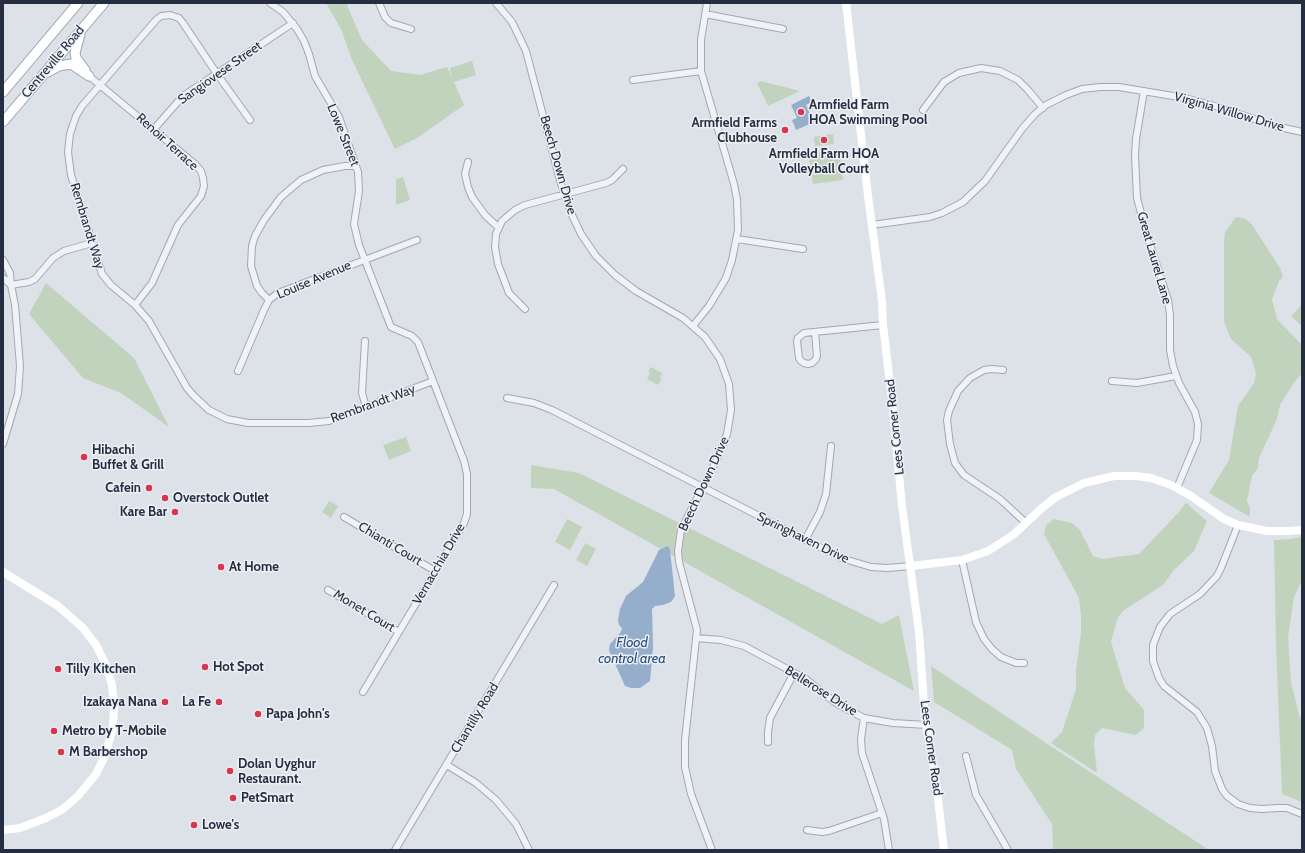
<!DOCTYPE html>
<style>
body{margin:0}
#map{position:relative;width:1305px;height:853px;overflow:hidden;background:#dde1e8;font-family:Cabin,sans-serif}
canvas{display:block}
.frame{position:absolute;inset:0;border:4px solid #252e40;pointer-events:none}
</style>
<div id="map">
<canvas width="1305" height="853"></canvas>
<div class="frame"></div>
</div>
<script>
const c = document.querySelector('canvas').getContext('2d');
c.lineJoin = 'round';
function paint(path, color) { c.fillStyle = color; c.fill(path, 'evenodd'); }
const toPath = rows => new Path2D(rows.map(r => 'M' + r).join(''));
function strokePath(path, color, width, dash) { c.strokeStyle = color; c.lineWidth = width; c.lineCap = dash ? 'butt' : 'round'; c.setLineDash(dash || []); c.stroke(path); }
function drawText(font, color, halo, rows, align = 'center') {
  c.font = font + ' Cabin,sans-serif'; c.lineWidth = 3; c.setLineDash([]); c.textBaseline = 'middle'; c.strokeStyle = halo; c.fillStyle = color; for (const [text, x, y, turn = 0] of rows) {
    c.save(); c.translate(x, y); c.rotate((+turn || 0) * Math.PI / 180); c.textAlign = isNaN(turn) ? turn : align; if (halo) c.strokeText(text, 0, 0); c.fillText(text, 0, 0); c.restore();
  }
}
const green = toPath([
 [326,3,346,3,362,40,391,71,420,75,447,67,452,77,450,68,472,61,476,75,454,82,464,105,417,138,395,149,352,60,341,29],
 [761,81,800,91,768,106,757,83],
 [833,134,834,144,815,146,814,137],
 [839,149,843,180,813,184,808,154],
 [403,177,410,200,396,205,396,179],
 [1236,217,1246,219,1253,226,1280,268,1283,277,1279,281,1272,299,1277,319,1302,345,1302,373,1293,384,1280,405,1277,419,1259,458,1258,468,1252,476,1247,501,1250,508,1250,517,1209,493,1229,460,1238,406,1254,383,1256,374,1251,357,1231,339,1224,322,1224,242,1225,232],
 [46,283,134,358,169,427,121,393,83,378,29,314],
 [1302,305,1302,326,1291,316],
 [651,367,662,373,660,377,662,379,658,385,647,379,650,373,648,371],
 [406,437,411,451,389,460,383,445],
 [531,465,579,473,882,624,899,615,914,691,554,489,531,488],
 [329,501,338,506,331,518,322,512],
 [1186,503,1207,521,1194,551,1174,570,1163,585,1124,610,1118,617,1111,642,1125,688,1144,710,1144,728,1136,735,1102,728,1095,735,1094,744,1097,773,1051,743,1062,732,1076,689,1076,671,1081,633,1081,616,1079,598,1044,534,1046,525,1054,519,1072,523,1080,530,1093,556,1102,559,1139,554,1178,513],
 [567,519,582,527,570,550,555,542],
 [1302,537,1302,580,1294,597,1288,637,1291,682,1300,718,1302,720,1302,802,1282,794,1276,645,1274,540,1291,539],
 [585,543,596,549,587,566,576,560],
 [931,666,1049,745,1209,850,1053,850,1052,824,1016,769,1012,750,934,702]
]);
const water = toPath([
 [809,96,812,102,806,105,814,122,796,130,792,120,797,118,791,105],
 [668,546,670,550,675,596,671,602,663,605,655,606,652,609,653,647,650,681,640,688,631,688,625,686,609,650,610,644,621,632,622,628,619,625,618,620,620,609,626,596,643,582,659,550]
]);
const street = toPath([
 [270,3,283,12,297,29,304,41,309,54,315,76,339,117,358,172,359,191,354,224,359,245,391,327,412,336,418,342,464,461,467,474,467,514,464,523,363,692],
 [379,3,385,17,391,23,411,29],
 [496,3,512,22,526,51,561,184,572,215,581,234,596,256,615,275,636,291,683,318,705,337,720,359,729,384,731,410,727,434,718,457,681,530,678,551,679,562,697,630,685,740,685,767,691,794,712,850],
 [705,14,783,29],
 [89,76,195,164,201,171,203,178,204,186,201,196,178,225,152,283,135,305],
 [633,80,701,71],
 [1144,91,1136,139,1135,155,1137,198,1146,232,1168,300,1170,315,1170,350,1173,366,1179,383,1195,412,1198,424,1197,440,1177,488],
 [923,110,944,82,959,73,981,68,1000,71,1018,80,1028,90,1043,108],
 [250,120,217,74,183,23,179,18,170,15,161,16,156,20,82,106,76,116,70,134,68,152,71,175,102,274,111,285,135,305,149,321,187,388,194,396,209,410,227,419,248,423,309,423,329,421,433,381],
 [154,129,183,96,293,23],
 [468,162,465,174,468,187,472,197,485,215,498,227],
 [872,225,930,217,942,213,963,202,985,181,1022,129,1035,114,1046,105,1066,95,1082,89,1100,87,1119,87,1185,98,1215,106,1275,126,1302,132],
 [737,239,803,249],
 [3,260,10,273,11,285,15,305,20,366,18,394,3,444],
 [3,278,11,285],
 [11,285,29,282,35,279,53,258,64,251,92,243],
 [269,300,262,293,257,286,251,266,252,246,255,236,264,220,281,197,301,180,323,170,345,166,356,166],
 [525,309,509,293,498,264,495,247,496,234,502,221,515,210,525,205,606,183,612,180,623,169],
 [693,326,709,306,726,278,732,260,738,230,737,200,734,184,701,71,701,40,707,3],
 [815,332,817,356,816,359,812,363,808,364,804,363,801,361,799,358,797,341,798,338,804,333,883,325],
 [365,341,362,393,366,407],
 [1003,370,992,369,984,370,970,378,958,391,949,411,947,420,950,444,955,463,964,475,1000,499,1026,523],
 [238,371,264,310,269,300,278,293,417,240],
 [1112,381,1137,383,1176,376],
 [507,398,534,403,552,410,841,558,871,567,887,568,911,566],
 [344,517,435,571],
 [1238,525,1221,568,1217,576,1200,594,1170,614,1160,627,1153,645,1153,661,1159,678,1164,686,1197,712,1207,728,1212,746,1215,771,1222,789,1227,796,1238,804,1250,808,1262,809,1278,808,1287,808,1302,814],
 [805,540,820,512,826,494,831,446],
 [962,560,976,622,984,639,992,649,1001,657,1016,663,1024,663],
 [328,590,399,632],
 [696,638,721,640,744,646,806,679,828,697,839,705,864,718,893,723,927,725],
 [864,718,861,739,862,753,884,819,889,850],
 [768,742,768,732,770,718,794,673],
 [966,756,976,795,1008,850],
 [447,765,476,783,496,800,516,824,529,850],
 [807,830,822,832,829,831,882,813],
 [395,850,554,585]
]);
const secondary = toPath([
 [846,3,868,196,882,301,883,325,892,400,902,506,919,632,925,719,935,774,944,850],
 [911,566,962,560,988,551,1013,535,1043,507,1056,497,1084,483,1114,476,1136,476,1151,478,1171,485,1191,496,1224,519,1238,525,1267,531,1288,531,1302,530],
 [3,572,58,606,83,628,96,645,106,665,112,685,114,706,113,727,105,756,96,774,78,796,63,809,46,818,20,828,3,830]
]);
const primary = toPath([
 [80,34,75,53,76,58,85,70],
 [48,72,59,66,71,64,89,76],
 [3,92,78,3],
 [3,122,104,3]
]);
const markers = [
 [801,112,4,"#d9364b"],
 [785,130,4,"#d9364b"],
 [824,140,4,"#d9364b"],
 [84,457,4,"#d9364b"],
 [149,488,4,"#d9364b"],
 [165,498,4,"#d9364b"],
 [175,512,4,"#d9364b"],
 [221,567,4,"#d9364b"],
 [205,667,4,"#d9364b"],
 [58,669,4,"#d9364b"],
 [165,702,4,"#d9364b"],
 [219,702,4,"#d9364b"],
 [258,714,4,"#d9364b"],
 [54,731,4,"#d9364b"],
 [61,752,4,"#d9364b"],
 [230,771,4,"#d9364b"],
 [233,798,4,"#d9364b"],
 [194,825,4,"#d9364b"]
];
const streetNames = [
 ["Centreville Road",53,62,-50],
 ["Sangiovese Street",220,73,-35],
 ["Virginia Willow Drive",1229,112,16],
 ["Lowe Street",343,135,68],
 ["Renoir Terrace",167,142,42],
 ["Beech Down Drive",558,165,74],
 ["Rembrandt Way",87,226,73],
 ["Great Laurel Lane",1154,258,74],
 ["Louise Avenue",314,280,-23],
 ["Rembrandt Way",373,404,-20],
 ["Lees Corner Road",895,427,-96],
 ["Beech Down Drive",704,484,-65],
 ["Springhaven Drive",803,538,26],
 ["Chianti Court",390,544,31],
 ["Vernacchia Drive",439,564,-60],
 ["Monet Court",364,611,31],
 ["Bellerose Drive",821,691,32],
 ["Chantilly Road",475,718,-59],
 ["Lees Corner Road",931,748,82]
];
const poiNames = [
 ["Armfield Farm",809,105],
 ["HOA Swimming Pool",809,120],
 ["Armfield Farms",777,123,"right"],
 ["Clubhouse",777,138,"right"],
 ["Armfield Farm HOA",824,154,"center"],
 ["Volleyball Court",824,169,"center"],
 ["Hibachi",92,450],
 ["Buffet & Grill",92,465],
 ["Cafein",141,488,"right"],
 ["Overstock Outlet",173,498],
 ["Kare Bar",167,512,"right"],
 ["At Home",229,567],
 ["Hot Spot",213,667],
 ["Tilly Kitchen",66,669],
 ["Izakaya Nana",157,702,"right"],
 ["La Fe",211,702,"right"],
 ["Papa John's",266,714],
 ["Metro by T-Mobile",62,731],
 ["M Barbershop",69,752],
 ["Dolan Uyghur",238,764],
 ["Restaurant.",238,779],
 ["PetSmart",241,798],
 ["Lowe's",202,825]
];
const waterNames = [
 ["Flood",632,643],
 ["control area",632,659]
];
paint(green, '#c2d3bd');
paint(water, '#94aecc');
strokePath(street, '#a2a8b2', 8);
strokePath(primary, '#9ba5b5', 11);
strokePath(street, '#f0f2f6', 6);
strokePath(secondary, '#fff', 8);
strokePath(primary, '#fff', 9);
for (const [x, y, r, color] of markers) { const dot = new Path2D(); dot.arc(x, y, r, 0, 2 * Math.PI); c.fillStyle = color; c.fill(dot); strokePath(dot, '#ecf0f6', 1.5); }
drawText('13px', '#252e40', '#ecf0f6', streetNames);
drawText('bold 13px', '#252e40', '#ecf0f6', poiNames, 'left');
drawText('italic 14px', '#2c4c77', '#ecf0f6', waterNames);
</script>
